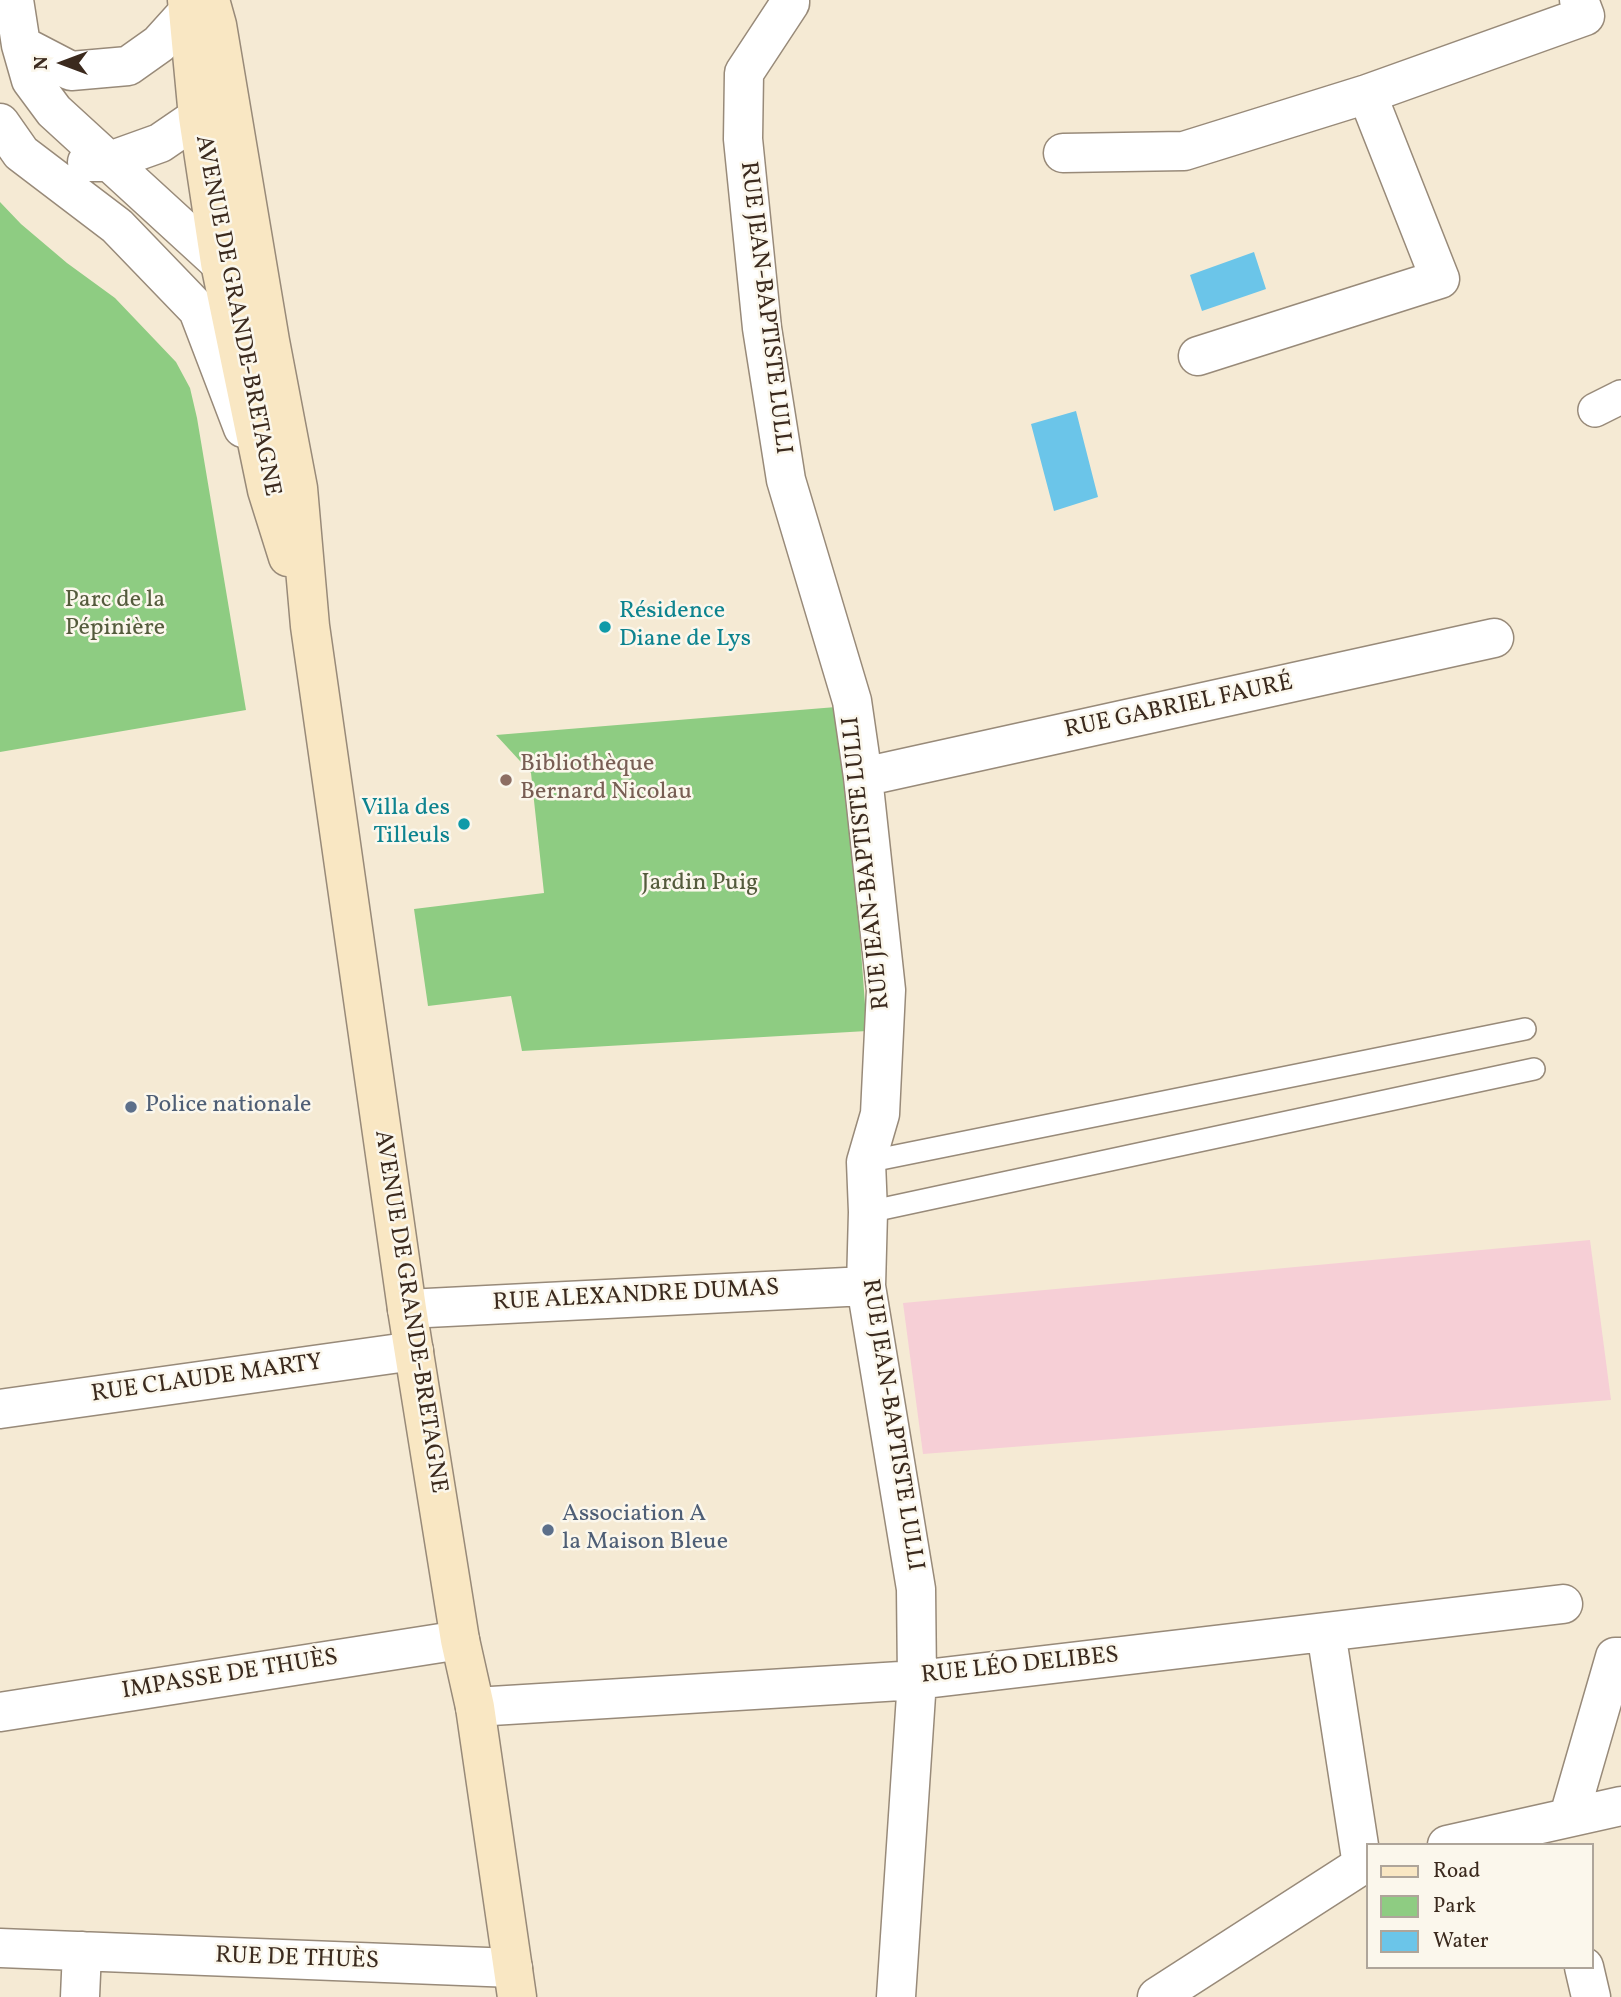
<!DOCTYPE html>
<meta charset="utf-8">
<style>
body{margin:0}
#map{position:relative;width:1621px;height:1997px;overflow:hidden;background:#f5ead4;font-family:Vollkorn,serif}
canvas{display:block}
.legend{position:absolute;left:1366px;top:1843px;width:228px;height:126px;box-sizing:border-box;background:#fbf7ec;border:2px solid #aea59a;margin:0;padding:9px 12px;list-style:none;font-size:21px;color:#3b2a1e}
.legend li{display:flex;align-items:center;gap:14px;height:35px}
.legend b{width:35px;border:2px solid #aea59a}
.north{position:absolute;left:28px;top:28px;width:70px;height:70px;-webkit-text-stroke:5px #fbf7ec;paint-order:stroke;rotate:270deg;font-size:19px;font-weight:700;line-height:28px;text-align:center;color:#3b2a1e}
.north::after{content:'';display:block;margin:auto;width:24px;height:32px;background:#3b2a1e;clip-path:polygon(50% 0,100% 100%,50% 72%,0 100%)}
</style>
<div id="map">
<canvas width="1621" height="1997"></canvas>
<ul class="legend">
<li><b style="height:9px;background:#f9e7c3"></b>Road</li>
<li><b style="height:19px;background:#8ecc82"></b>Park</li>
<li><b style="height:19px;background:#6bc5e9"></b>Water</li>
</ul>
<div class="north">N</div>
</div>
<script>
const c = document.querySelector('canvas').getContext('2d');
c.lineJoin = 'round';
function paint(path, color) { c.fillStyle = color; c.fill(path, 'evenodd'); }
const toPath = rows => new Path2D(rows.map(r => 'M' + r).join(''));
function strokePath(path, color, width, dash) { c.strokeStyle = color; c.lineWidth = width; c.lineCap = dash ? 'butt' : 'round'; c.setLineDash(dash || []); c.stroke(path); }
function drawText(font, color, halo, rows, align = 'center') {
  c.font = font + ' Vollkorn,serif'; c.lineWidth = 5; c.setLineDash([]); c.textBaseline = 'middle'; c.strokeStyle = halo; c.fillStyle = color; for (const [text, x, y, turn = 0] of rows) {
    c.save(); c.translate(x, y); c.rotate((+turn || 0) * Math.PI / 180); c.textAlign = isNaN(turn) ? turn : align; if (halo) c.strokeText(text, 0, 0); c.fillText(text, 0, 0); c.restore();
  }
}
const built = toPath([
 [1590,1240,1611,1400,923,1454,903,1303]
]);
const green = toPath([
 [0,202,21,224,67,263,115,298,176,362,190,388,197,418,246,710,0,752],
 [836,707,856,884,867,1031,522,1051,511,996,428,1006,414,909,544,893,531,773,496,735]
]);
const water = toPath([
 [1254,252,1266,289,1202,311,1190,275],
 [1076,411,1098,497,1054,511,1031,424]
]);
const service = toPath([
 [866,1162,1525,1029],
 [868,1212,1534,1069]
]);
const pedestrian = toPath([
 [1595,410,1621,397]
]);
const minor = toPath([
 [790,0,790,3,744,73,743,139,762,328,786,480,852,701,863,777,886,990,880,1114,866,1162,868,1212,866,1286,916,1589,917,1680,896,1997],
 [1063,153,1184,151,1367,94,1585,16,1579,0],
 [1198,356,1440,279,1367,94],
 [863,777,1494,638],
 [407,1309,866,1286],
 [0,1409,414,1351],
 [1326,1632,1362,1865],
 [475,1707,917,1680,1563,1604],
 [0,1712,460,1640],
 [1569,1816,1615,1657,1621,1657],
 [1447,1845,1621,1806],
 [0,1948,513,1968],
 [1584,1967,1591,1997],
 [80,1997,82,1951],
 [1157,1997,1362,1865,1367,1864]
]);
const tertiary = toPath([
 [14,0,21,45,31,80,54,111,220,263,231,279],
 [21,45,71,71,128,66,159,44,187,13],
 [0,123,21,153,117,226,198,310,243,428],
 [87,162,107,162,160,143,198,117,216,92]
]);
const secondary = toPath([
 [187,0,198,117,220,263,267,490,288,557],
 [210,0,217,25,270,341,298,488,310,626,407,1309,460,1640,475,1707,517,1997]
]);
const markers = [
 [605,627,7,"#0f9aa8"],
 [506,780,7,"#8d6e63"],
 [464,824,7,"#0f9aa8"],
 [131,1107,7,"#5c6f8a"],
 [548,1530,7,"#5c6f8a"]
];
const streetNames = [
 ["RUE JEAN-BAPTISTE LULLI",764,308,83],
 ["AVENUE DE GRANDE-BRETAGNE",236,316,79],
 ["RUE GABRIEL FAURÉ",1179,708,-12],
 ["RUE JEAN-BAPTISTE LULLI",868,863,-96],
 ["RUE ALEXANDRE DUMAS",636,1297,-3],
 ["AVENUE DE GRANDE-BRETAGNE",409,1312,81],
 ["RUE CLAUDE MARTY",207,1380,-8],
 ["RUE JEAN-BAPTISTE LULLI",891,1425,81],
 ["RUE LÉO DELIBES",1020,1667,-6],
 ["IMPASSE DE THUÈS",230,1676,-9],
 ["RUE DE THUÈS",297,1960,2]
];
const parkNames = [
 ["Parc de la",115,602],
 ["Pépinière",115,630],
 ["Jardin Puig",700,885]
];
const cultureNames = [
 ["Résidence",619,613],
 ["Diane de Lys",619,641],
 ["Villa des",450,810,"right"],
 ["Tilleuls",450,838,"right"]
];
const educationNames = [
 ["Bibliothèque",520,766],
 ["Bernard Nicolau",520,794]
];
const serviceNames = [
 ["Police nationale",145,1107],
 ["Association A",562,1516],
 ["la Maison Bleue",562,1544]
];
paint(built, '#f6cfd6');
paint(green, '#8ecc82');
paint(water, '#6bc5e9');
strokePath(service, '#988a79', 24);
strokePath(pedestrian, '#988a79', 36);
strokePath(minor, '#988a79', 41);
strokePath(tertiary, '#988a79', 41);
strokePath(secondary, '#988a79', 41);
strokePath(service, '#fff', 21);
strokePath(pedestrian, '#fff', 33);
strokePath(minor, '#fff', 38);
strokePath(tertiary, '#fff', 38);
strokePath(secondary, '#f9e7c3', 38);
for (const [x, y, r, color] of markers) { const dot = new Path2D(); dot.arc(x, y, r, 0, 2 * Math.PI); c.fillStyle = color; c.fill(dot); strokePath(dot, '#fbf7ec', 2.5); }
drawText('24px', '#3b2a1e', '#fbf7ec', streetNames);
drawText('24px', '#545b3c', '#fbf7ec', parkNames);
drawText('24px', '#0d838f', '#fbf7ec', cultureNames, 'left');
drawText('24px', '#785e54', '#fbf7ec', educationNames, 'left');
drawText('24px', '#4e5e75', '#fbf7ec', serviceNames, 'left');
</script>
